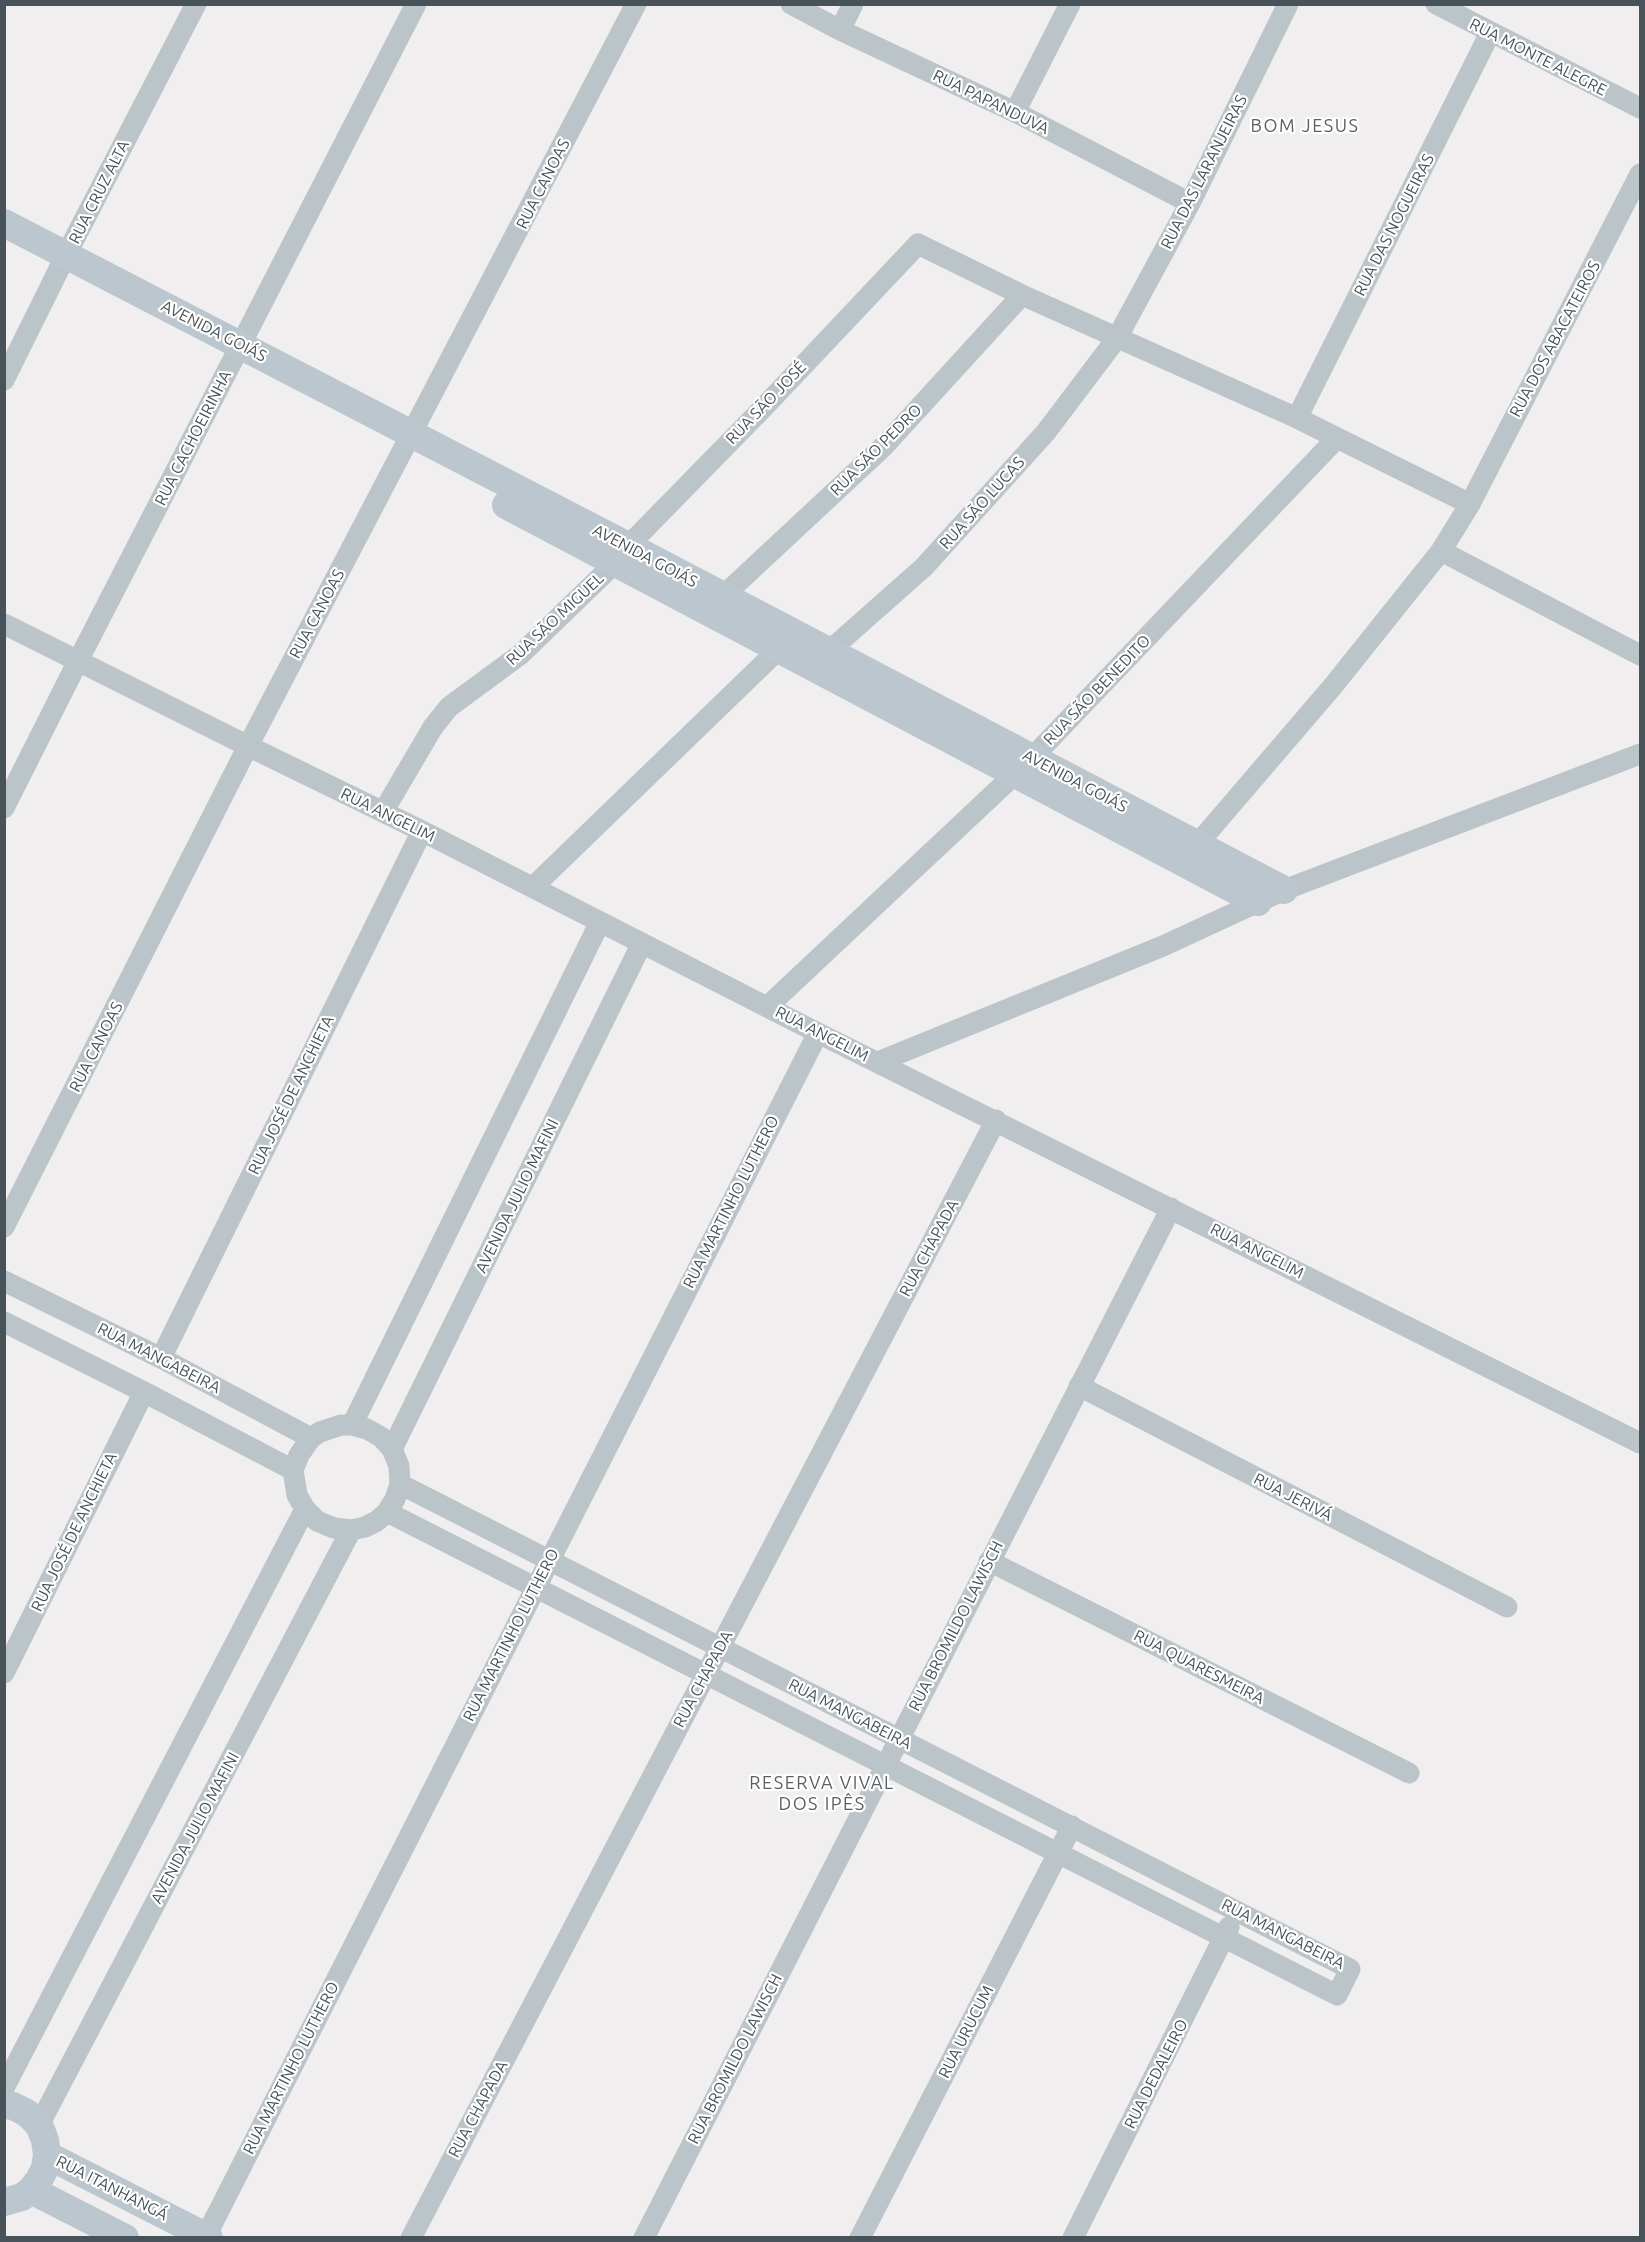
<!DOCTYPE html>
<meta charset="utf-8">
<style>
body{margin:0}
#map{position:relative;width:1645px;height:2242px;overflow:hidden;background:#f0eeee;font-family:Ubuntu,sans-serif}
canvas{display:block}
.frame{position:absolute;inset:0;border:6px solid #485359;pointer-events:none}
</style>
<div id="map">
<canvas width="1645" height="2242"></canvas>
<div class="frame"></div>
</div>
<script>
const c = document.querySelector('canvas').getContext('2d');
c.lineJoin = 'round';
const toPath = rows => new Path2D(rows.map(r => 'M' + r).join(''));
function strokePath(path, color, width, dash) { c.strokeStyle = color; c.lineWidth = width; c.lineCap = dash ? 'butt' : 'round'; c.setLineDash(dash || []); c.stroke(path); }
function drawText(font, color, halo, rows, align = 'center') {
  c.font = font + ' Ubuntu,sans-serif'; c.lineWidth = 4.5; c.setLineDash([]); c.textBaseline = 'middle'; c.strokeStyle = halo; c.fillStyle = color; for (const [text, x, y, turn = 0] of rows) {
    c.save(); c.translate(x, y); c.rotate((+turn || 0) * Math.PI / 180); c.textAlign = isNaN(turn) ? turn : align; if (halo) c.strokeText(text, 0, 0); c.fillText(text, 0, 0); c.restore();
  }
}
const street = toPath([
 [791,4,840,30,1015,112,1190,203],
 [1436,4,1640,108],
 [840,30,853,4],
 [1015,112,1070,4],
 [4,380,66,255,196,4],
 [1297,418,1490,33],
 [1441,551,1640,655],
 [722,597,884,446,1022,295],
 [4,624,248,746,422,831,818,1033,1640,1443],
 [828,652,924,567,1046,432,1117,338,1190,203,1288,4],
 [4,808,78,661,416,4],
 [383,812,433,727,449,707,521,654,615,563,628,546,764,407,918,244,1022,295,1297,418,1470,504],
 [1189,854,1333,686,1441,551,1470,504,1640,174],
 [533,887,779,649],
 [768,1006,1031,759,1337,438],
 [878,1062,1163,946,1284,890,1640,754],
 [4,1227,248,746,636,4],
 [4,1281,161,1358,311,1438],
 [4,1322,144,1392,293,1470],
 [161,1358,422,831],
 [1079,1386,1507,1607],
 [341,1425,352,1425,367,1429,381,1437,392,1449,399,1466,400,1484,395,1499,387,1512,377,1521,365,1527,351,1530,334,1528,317,1521,305,1509,297,1495,293,1470,299,1455,311,1438,320,1432,341,1425],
 [352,1425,600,922],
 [392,1449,642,943],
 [387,1512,1337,1995,1350,1969,400,1484],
 [989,1561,1409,1773],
 [4,1673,144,1392],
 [4,2088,305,1509],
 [39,2125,351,1530],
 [205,2238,818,1033],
 [411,2238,996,1120],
 [644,2238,1171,1208],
 [860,2238,1072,1826],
 [1073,2238,1229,1927]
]);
const secondary = toPath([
 [4,223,628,546,1284,890],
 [506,505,1258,902],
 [4,2105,13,2106,27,2113,39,2125,45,2140,47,2155,45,2168,39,2180,31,2190,22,2197,4,2202],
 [47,2155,209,2238],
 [31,2190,125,2238]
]);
const streetNames = [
 ["RUA MONTE ALEGRE",1538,57,27],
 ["RUA PAPANDUVA",991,102,26],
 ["RUA DAS LARANJEIRAS",1204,172,-63],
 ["RUA CANOAS",543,184,-63],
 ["RUA CRUZ ALTA",99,192,-63],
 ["RUA DAS NOGUEIRAS",1394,225,-63],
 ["AVENIDA GOIÁS",214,331,27],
 ["RUA DOS ABACATEIROS",1555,339,-62],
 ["RUA SÃO JOSÉ",766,403,-46],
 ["RUA CACHOEIRINHA",193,438,-63],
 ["RUA SÃO PEDRO",876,450,-45],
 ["RUA SÃO LUCAS",982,503,-48],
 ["AVENIDA GOIÁS",645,556,28],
 ["RUA CANOAS",317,614,-62],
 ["RUA SÃO MIGUEL",555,619,-43],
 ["RUA SÃO BENEDITO",1097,690,-46],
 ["AVENIDA GOIÁS",1075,781,28],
 ["RUA ANGELIM",388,815,26],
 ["RUA ANGELIM",822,1034,27],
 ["RUA CANOAS",96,1047,-63],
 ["RUA JOSÉ DE ANCHIETA",291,1095,-64],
 ["AVENIDA JULIO MAFINI",517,1196,-64],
 ["RUA MARTINHO LUTHERO",731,1202,-63],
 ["RUA CHAPADA",929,1248,-62],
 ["RUA ANGELIM",1257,1251,27],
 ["RUA MANGABEIRA",159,1358,27],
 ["RUA JERIVÁ",1293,1497,27],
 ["RUA JOSÉ DE ANCHIETA",74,1532,-64],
 ["RUA BROMILDO LAWISCH",956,1626,-63],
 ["RUA MARTINHO LUTHERO",511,1635,-63],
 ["RUA QUARESMEIRA",1199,1667,27],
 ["RUA CHAPADA",703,1679,-62],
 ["RUA MANGABEIRA",850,1714,27],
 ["AVENIDA JULIO MAFINI",195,1828,-62],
 ["RUA MANGABEIRA",1283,1934,27],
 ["RUA URUCUM",966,2032,-63],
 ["RUA BROMILDO LAWISCH",735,2059,-63],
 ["RUA MARTINHO LUTHERO",291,2068,-63],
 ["RUA DEDALEIRO",1156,2074,-63],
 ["RUA CHAPADA",478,2109,-62],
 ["RUA ITANHANGÁ",112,2188,27]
];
const neighbourhoodNames = [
 ["BOM JESUS",1305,126],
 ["RESERVA VIVAL",822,1783],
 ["DOS IPÊS",822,1804]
];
strokePath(street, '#bbc4c9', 21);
strokePath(secondary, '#bbc6ce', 28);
drawText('16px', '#485359', '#fff', streetNames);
c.letterSpacing = '1.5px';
drawText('18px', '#5b5f62', '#fff', neighbourhoodNames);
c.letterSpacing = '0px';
</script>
